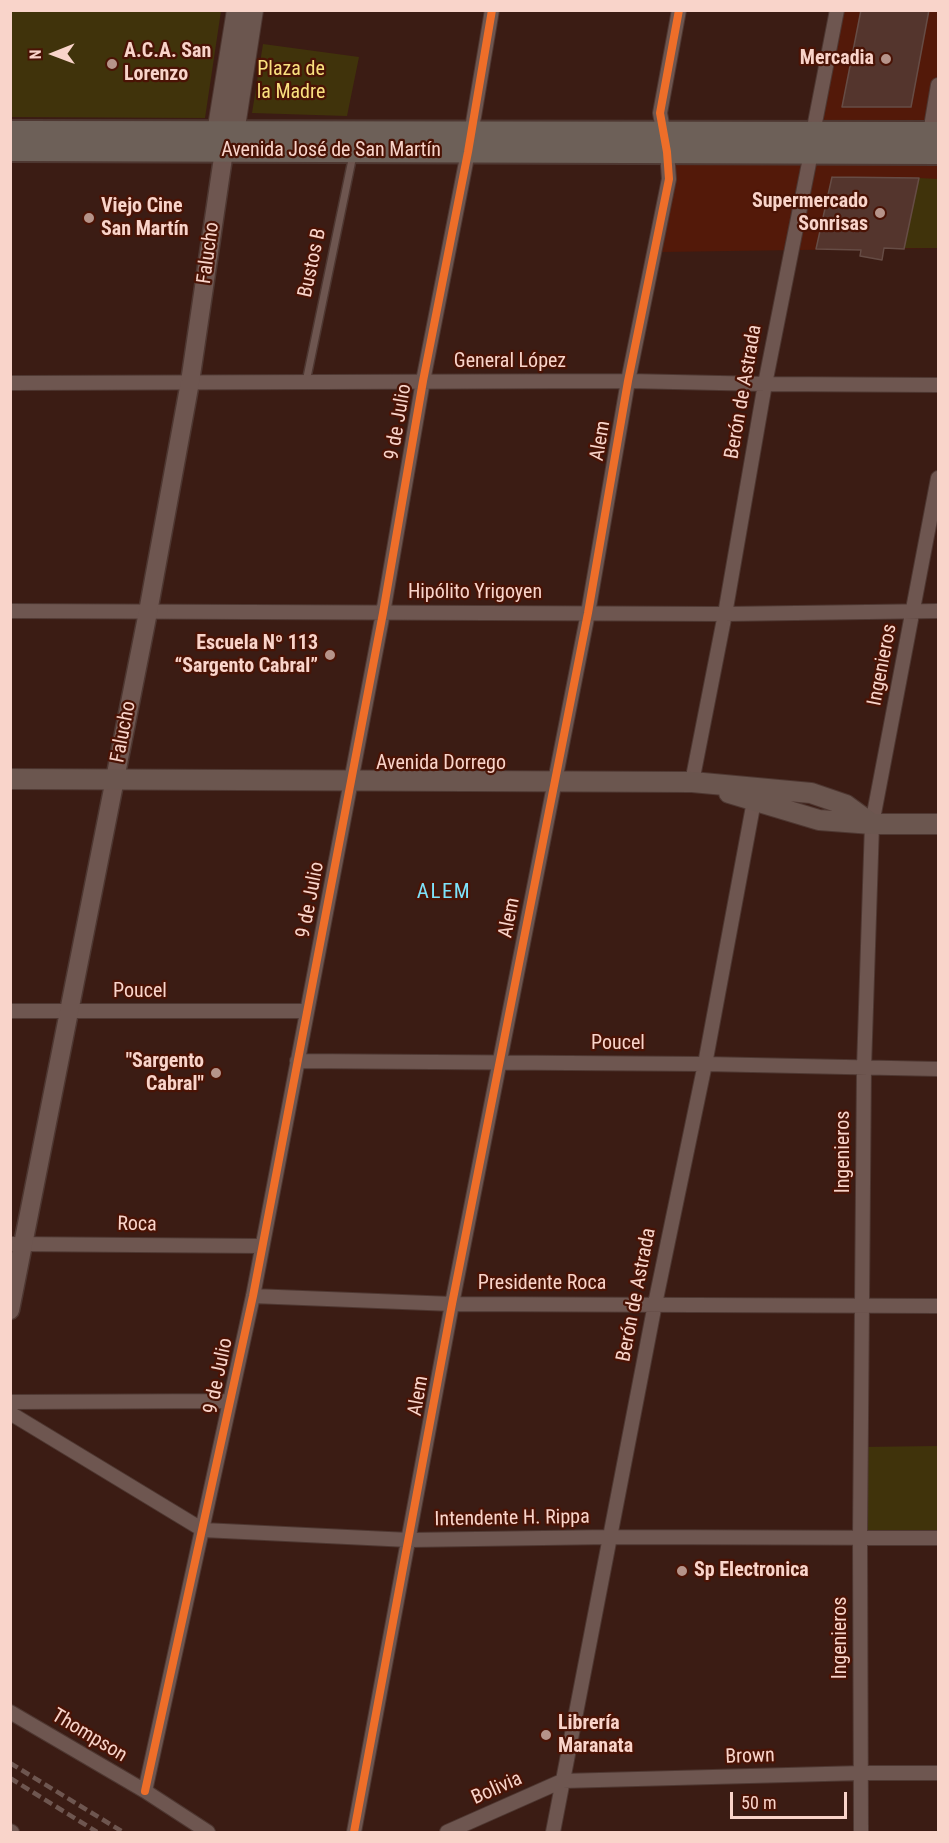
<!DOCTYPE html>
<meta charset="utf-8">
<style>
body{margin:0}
#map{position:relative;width:949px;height:1843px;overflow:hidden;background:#3b1c14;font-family:"Roboto Condensed",sans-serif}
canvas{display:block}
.frame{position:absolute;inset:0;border:12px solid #f9d4ca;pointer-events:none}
.north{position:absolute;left:24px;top:24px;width:60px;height:60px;-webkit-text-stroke:4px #4a1305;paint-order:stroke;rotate:269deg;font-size:16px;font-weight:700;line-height:24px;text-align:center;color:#f9d4ca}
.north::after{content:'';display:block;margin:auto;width:21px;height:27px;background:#f9d4ca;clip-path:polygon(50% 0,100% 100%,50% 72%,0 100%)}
.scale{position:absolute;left:730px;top:1792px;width:117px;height:27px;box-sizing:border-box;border:3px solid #f9d4ca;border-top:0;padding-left:8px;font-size:18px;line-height:21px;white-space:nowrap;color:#f9d4ca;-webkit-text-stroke:4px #4a1305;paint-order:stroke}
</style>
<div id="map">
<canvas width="949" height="1843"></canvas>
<div class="frame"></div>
<div class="north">N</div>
<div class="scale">50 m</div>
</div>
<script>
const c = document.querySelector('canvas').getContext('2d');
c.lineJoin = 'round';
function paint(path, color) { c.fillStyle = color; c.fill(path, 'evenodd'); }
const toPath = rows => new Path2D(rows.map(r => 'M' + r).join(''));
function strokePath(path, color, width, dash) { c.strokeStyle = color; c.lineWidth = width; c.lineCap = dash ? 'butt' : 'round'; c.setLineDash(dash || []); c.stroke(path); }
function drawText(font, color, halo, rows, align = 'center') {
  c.font = font + ' "Roboto Condensed",sans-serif'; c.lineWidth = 4.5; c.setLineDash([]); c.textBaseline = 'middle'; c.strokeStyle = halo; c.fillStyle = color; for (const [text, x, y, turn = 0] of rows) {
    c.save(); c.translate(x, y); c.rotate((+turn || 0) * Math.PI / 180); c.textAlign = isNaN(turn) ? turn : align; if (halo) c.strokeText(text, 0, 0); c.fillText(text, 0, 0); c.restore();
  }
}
const built = toPath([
 [837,11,938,11,938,248,662,252,673,152,811,153]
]);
const green = toPath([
 [11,10,221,11,205,118,11,117],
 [263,44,359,57,347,116,252,113],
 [919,178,938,179,938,248,904,248],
 [938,1446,938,1538,860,1537,861,1447]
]);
const building = toPath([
 [861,10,929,10,911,107,842,107,861,10],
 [832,177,919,178,904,249,884,248,882,260,860,256,861,250,816,249,832,177]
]);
const service = toPath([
 [306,382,353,155]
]);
const minor = toPath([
 [930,133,938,85],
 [10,383,628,381,765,384,938,385],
 [10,611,725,614,938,611],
 [692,782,725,614,765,384,811,153,813,133,837,10],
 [10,1011,306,1011],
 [297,1061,705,1064,938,1069],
 [10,1244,262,1246],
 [253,1296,452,1304,938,1306],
 [10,1402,230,1401],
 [10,1413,203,1530,409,1540,610,1537,938,1538],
 [10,1712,145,1791,208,1832],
 [145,1791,253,1296,383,613,423,381,468,152,492,10],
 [10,1831,12,1832],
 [354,1832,452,1304,588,613,628,381,669,179,667,152,660,113,679,10],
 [447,1832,562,1781,862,1773,938,1773],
 [553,1832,655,1304,705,1064,754,801,763,798],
 [861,1832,860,1537,864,1068,872,824,938,478]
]);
const tertiary = toPath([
 [10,1310,148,612,190,382,224,151]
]);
const secondary = toPath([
 [222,146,217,133,237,10],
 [227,146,234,133,253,10],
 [10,779,692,782,811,793,846,805,872,824],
 [729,793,819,820,872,824,938,824]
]);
const primary = toPath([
 [10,132,938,133],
 [10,150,938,153]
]);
const rail = toPath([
 [10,1763,123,1832],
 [10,1778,97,1832]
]);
const cycleway = toPath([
 [145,1791,253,1296,383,613,423,381,468,152,492,10],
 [354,1832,452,1304,588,613,628,381,669,179,667,152,660,113,679,10]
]);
const markers = [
 [886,59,6,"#b6948a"],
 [112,64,6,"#b6948a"],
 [880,213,6,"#b6948a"],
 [89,218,6,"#b6948a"],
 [330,655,6,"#b6948a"],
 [216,1073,6,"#b6948a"],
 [682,1571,6,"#b6948a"],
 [546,1735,6,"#b6948a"]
];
const poiNames = [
 ["A.C.A. San",124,52],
 ["Lorenzo",124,75],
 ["Mercadia",874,59,"right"],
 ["Supermercado",868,202,"right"],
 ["Sonrisas",868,225,"right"],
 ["Viejo Cine",101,207],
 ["San Martín",101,230],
 ["Escuela Nº 113",318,644,"right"],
 ["“Sargento Cabral”",318,667,"right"],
 ["\"Sargento",204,1062,"right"],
 ["Cabral\"",204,1085,"right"],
 ["Sp Electronica",694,1571],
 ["Librería",558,1724],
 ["Maranata",558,1747]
];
const parkNames = [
 ["Plaza de",291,70],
 ["la Madre",291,93]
];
const streetNames = [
 ["Avenida José de San Martín",331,151],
 ["Falucho",209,253,-82],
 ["Bustos B",313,263,-78],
 ["General López",510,362],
 ["Berón de Astrada",744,392,-80],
 ["9 de Julio",399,422,-80],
 ["Alem",601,441,-80],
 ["Hipólito Yrigoyen",475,593],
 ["Ingenieros",883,665,-79],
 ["Falucho",124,732,-79],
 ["Avenida Dorrego",441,764],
 ["9 de Julio",311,900,-79],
 ["Alem",510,918,-79],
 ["Poucel",140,992],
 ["Poucel",618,1044],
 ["Ingenieros",844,1152,-90],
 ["Roca",137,1225,1],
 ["Presidente Roca",542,1284],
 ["Berón de Astrada",637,1295,-79],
 ["9 de Julio",219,1376,-78],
 ["Alem",419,1396,-80],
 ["Intendente H. Rippa",512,1519,-1],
 ["Ingenieros",841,1638,-90],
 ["Thompson",89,1736,31],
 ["Brown",750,1757,-2],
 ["Bolivia",497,1789,-24]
];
const neighbourhoodNames = [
 ["ALEM",444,893]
];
paint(built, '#531909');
paint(green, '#40330b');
paint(building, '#54352d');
strokePath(building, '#664c45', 1.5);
strokePath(service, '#4e3731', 10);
strokePath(minor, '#4e3731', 16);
strokePath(tertiary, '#4e3731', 21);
strokePath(secondary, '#4e3731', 22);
strokePath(primary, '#4e3731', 26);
strokePath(service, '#6e5650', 7);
strokePath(minor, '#6e5650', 14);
strokePath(tertiary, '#6e5650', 18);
strokePath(secondary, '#6b564f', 20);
strokePath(primary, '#6d6058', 22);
strokePath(rail, '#6e5650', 4.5, [9, 4.5]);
strokePath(cycleway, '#ee6e29', 8);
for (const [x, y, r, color] of markers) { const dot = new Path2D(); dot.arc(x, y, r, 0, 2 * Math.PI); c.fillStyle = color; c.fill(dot); strokePath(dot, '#4a1305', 2); }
drawText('bold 20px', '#f9d4ca', '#4a1305', poiNames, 'left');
drawText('20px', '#f9e07e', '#4a1305', parkNames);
drawText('20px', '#f9d4ca', '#4a1305', streetNames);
c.letterSpacing = '1.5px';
drawText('21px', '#7de2fa', '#4a1305', neighbourhoodNames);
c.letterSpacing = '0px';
</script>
